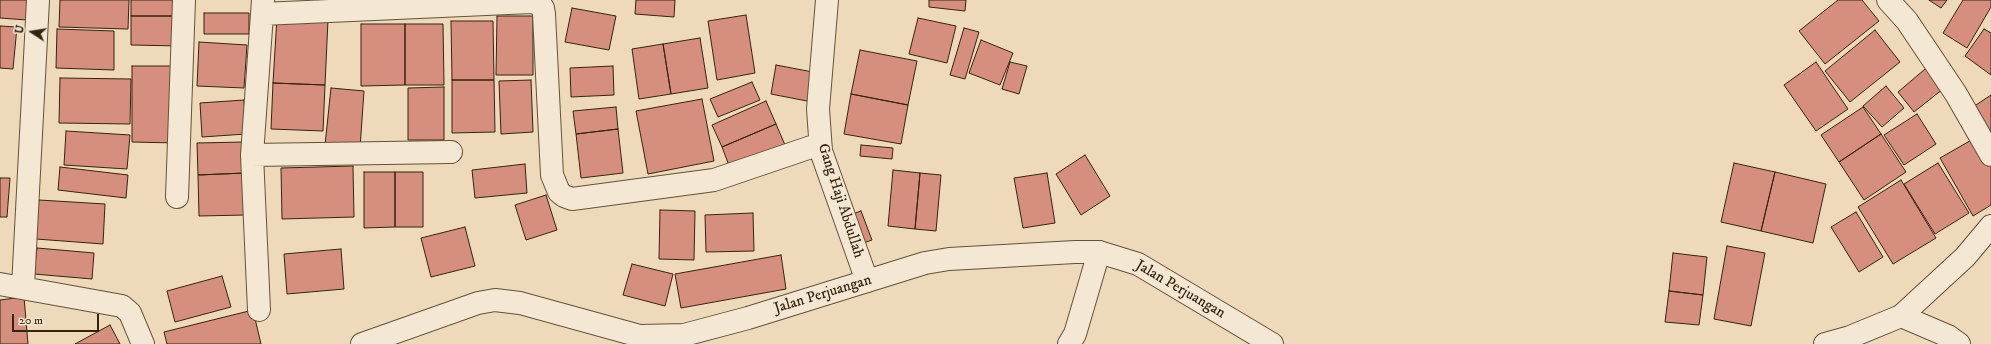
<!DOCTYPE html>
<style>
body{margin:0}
#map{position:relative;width:1991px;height:344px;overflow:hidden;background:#eedabb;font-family:"IM FELL DW Pica",serif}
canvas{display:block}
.north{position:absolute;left:12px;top:12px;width:40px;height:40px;-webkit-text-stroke:3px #f4e7d3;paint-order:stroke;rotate:282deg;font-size:11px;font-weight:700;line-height:16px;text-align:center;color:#35240c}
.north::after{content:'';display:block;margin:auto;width:14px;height:18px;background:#35240c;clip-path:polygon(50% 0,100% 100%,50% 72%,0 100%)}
.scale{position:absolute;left:12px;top:314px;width:87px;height:18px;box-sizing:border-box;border:2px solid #35240c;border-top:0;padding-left:5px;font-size:12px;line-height:14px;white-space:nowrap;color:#35240c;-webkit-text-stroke:3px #f4e7d3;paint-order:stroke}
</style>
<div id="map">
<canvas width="1991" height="344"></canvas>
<div class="north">U</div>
<div class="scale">20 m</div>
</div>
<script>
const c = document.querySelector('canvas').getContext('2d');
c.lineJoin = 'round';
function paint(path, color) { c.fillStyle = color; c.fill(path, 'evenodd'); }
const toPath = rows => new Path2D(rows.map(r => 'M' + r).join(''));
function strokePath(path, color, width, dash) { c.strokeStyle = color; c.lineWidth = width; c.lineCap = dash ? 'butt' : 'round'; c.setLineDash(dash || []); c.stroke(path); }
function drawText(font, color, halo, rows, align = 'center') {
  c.font = font + ' "IM FELL DW Pica",serif'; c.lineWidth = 3.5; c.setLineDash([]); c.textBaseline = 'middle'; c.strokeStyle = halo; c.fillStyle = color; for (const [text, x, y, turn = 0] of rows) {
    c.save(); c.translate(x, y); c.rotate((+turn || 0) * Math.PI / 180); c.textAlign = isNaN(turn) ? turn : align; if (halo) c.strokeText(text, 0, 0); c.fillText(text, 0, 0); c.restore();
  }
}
const building = toPath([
 [0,0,28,0,27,20,0,18,0,0],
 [60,0,129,0,128,29,59,27,60,0],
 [131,0,180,0,180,16,131,16,131,0],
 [636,0,675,0,674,17,635,14,636,0],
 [929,0,966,0,965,11,929,7,929,0],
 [1838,0,1862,0,1879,21,1825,64,1799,31,1838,0],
 [1929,0,1947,0,1941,8,1929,0],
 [1963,0,1991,0,1991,7,1967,48,1943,33,1963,0],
 [572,8,616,16,609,50,565,42,572,8],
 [204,13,249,13,249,34,204,34,204,13],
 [746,15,755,73,717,80,708,21,746,15],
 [131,16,180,16,180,46,131,45,131,16],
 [497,16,533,16,533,75,496,75,497,16],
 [277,17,328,20,325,85,273,83,277,17],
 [918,18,956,26,947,63,909,54,918,18],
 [451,21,493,21,494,80,452,80,451,21],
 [361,24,405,24,405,85,361,86,361,24],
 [405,24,443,24,444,85,405,85,405,24],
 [0,26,17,27,13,69,0,68,0,26],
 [964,28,979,32,965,79,950,75,964,28],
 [57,29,114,31,114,70,56,68,57,29],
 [1984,29,1991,33,1991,75,1965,56,1984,29],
 [1875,30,1900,62,1850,102,1825,71,1875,30],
 [700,38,708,88,671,94,663,44,700,38],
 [981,40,1013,53,1000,85,969,73,981,40],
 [199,42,247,45,244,88,197,86,199,42],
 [663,44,671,94,639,99,632,49,663,44],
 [860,50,917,61,908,105,851,94,860,50],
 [1010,62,1027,66,1019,94,1002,89,1010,62],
 [1816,62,1848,109,1816,131,1784,85,1816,62],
 [1931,64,1948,85,1914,112,1898,92,1931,64],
 [776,65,818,73,812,102,771,94,776,65],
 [132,66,175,66,176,143,132,142,132,66],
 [613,66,614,95,571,97,570,68,613,66],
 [60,78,131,79,130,124,59,123,60,78],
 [452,80,494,80,495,132,452,133,452,80],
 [531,80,533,132,501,134,499,81,531,80],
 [752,82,760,100,718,117,710,99,752,82],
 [273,83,325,85,323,131,271,129,273,83],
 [1886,86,1904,108,1882,127,1863,106,1886,86],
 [444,87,444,140,408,140,408,88,444,87],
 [331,88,364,91,360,148,325,145,331,88],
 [851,94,908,105,901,144,844,134,851,94],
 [1991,95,1991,142,1970,109,1991,95],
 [702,99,714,161,648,174,636,111,702,99],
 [244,100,246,134,202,137,200,103,244,100],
 [766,101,776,124,722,147,712,125,766,101],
 [616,107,618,129,576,134,573,111,616,107],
 [1863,107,1881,134,1839,162,1821,135,1863,107],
 [1917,114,1936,144,1904,165,1884,135,1917,114],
 [776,124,785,145,730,168,722,147,776,124],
 [618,129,623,173,581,178,576,134,618,129],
 [66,131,130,135,127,169,64,165,66,131],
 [1881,134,1906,172,1864,200,1839,162,1881,134],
 [1975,138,1991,166,1991,205,1973,216,1940,158,1975,138],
 [244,142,245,173,198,175,197,143,244,142],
 [861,145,893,148,892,159,860,156,861,145],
 [1085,155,1110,196,1081,215,1056,174,1085,155],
 [1734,163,1775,172,1761,231,1721,222,1734,163],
 [1938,163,1969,213,1935,234,1904,184,1938,163],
 [525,164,527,193,475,198,472,170,525,164],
 [353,166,354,217,282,219,281,168,353,166],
 [60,167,128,175,126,198,58,190,60,167],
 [893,170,920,173,915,229,888,226,893,170],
 [364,172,395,172,395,227,364,228,364,172],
 [395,172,423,172,423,227,395,227,395,172],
 [1775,172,1826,184,1813,243,1761,231,1775,172],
 [245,173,246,215,199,216,198,175,245,173],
 [920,173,941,175,936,231,915,229,920,173],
 [1047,173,1055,223,1023,228,1014,178,1047,173],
 [0,178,10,178,7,217,0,217,0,178],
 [1901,180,1936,238,1893,264,1858,207,1901,180],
 [546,195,557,230,526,240,515,205,546,195],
 [39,200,105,204,103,244,36,239,39,200],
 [660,210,695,211,694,260,659,259,660,210],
 [861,211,872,240,858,245,847,216,861,211],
 [1856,212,1883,257,1859,272,1831,227,1856,212],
 [753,213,754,251,706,252,705,215,753,213],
 [465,227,475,266,431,277,421,238,465,227],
 [1727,246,1765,253,1751,326,1714,319,1727,246],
 [37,248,94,253,92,279,34,274,37,248],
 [341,249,344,289,287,294,284,254,341,249],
 [1673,253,1707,257,1703,295,1669,291,1673,253],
 [781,255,786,289,681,308,675,274,781,255],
 [632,264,673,274,665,306,623,295,632,264],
 [222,276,231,307,175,322,167,291,222,276],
 [1669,291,1703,295,1699,325,1665,322,1669,291],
 [24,297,28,344,0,344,0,300,24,297],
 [253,310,261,344,167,344,164,332,253,310],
 [110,325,120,344,75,344,110,325]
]);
const minor = toPath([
 [827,0,818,109,821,151,867,281],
 [1888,0,1907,21,1956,94,1991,155],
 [262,14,531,2,540,4,543,8,544,14,552,175,559,192,564,196,572,199,714,180,820,144],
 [252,155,451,152],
 [177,197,184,0],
 [0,284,122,306,130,313,143,344],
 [23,287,38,0],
 [259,310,252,155,263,0],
 [1901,316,1948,336,1959,344],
 [1069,344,1075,334,1099,252]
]);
const tertiary = toPath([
 [362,344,478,303,495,300,520,303,640,336,684,335,748,318,925,263,949,259,1075,252,1099,252,1138,264,1272,344],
 [1825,344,1850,337,1901,316,1965,257,1991,226]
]);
const streetNames = [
 ["Gang Haji Abdullah",840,201,72],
 ["Jalan Perjuangan",1180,290,30],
 ["Jalan Perjuangan",823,295,-17]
];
paint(building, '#d68e7f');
strokePath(building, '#35240c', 1);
strokePath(minor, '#635238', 24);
strokePath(tertiary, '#635238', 24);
strokePath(minor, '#f4e7d3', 22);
strokePath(tertiary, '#f4e7d3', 22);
drawText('15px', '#35240c', '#f4e7d3', streetNames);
</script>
